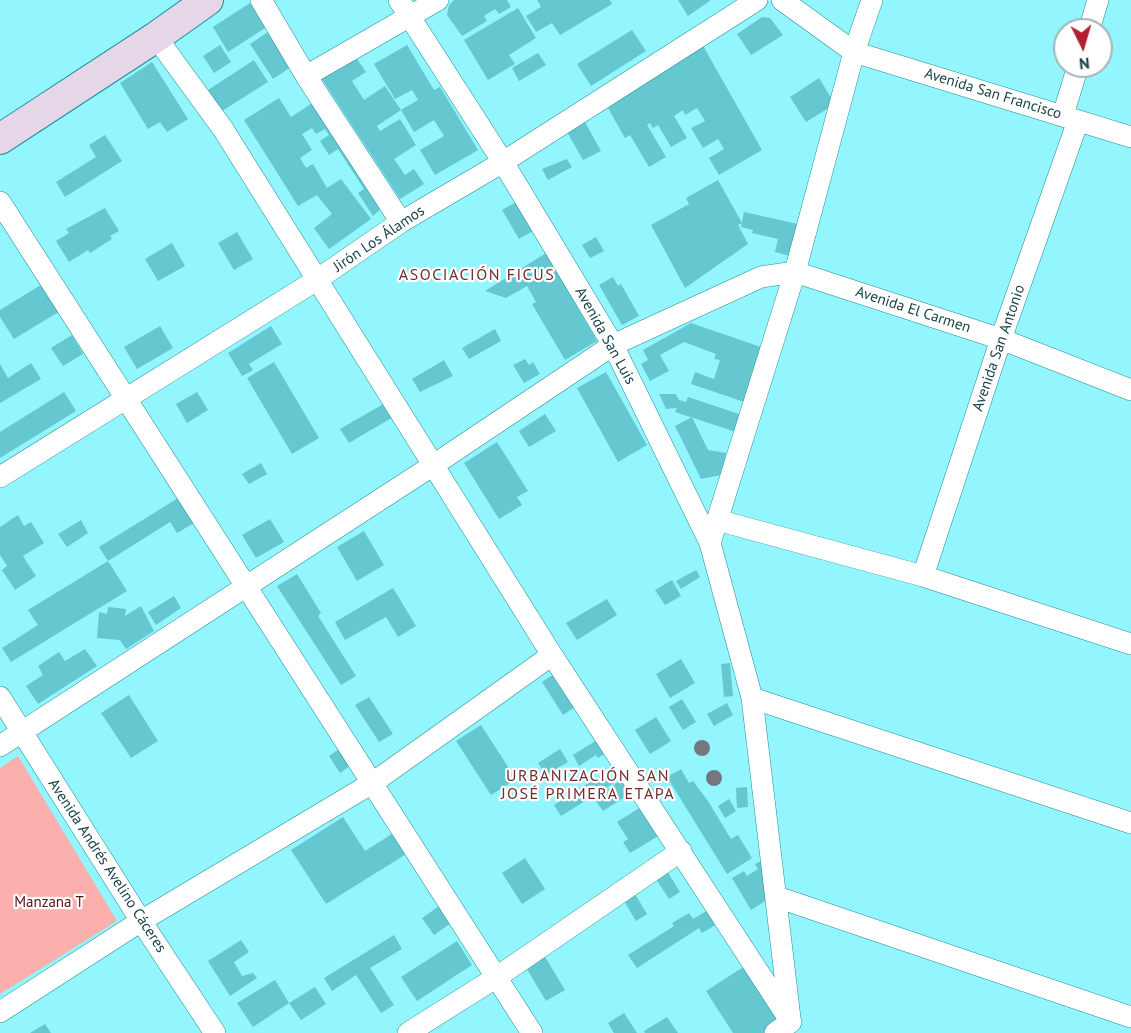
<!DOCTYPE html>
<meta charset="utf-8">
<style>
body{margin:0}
#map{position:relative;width:1131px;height:1033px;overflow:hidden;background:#93f6fe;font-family:"PT Sans",sans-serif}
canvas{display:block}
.north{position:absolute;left:1053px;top:18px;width:60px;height:60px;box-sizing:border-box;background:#fff;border:2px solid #a3b4b5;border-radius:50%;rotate:175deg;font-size:16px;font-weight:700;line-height:24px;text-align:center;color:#194347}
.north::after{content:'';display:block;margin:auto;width:21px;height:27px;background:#b11e2d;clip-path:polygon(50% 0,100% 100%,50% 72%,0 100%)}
</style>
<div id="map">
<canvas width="1131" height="1033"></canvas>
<div class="north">N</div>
</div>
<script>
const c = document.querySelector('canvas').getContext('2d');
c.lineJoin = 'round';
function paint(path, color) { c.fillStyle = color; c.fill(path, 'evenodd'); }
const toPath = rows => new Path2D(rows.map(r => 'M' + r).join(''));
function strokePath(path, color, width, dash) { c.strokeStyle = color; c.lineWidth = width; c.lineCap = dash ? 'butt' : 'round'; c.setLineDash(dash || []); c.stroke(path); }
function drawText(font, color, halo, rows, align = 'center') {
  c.font = font + ' "PT Sans",sans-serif'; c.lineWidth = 4.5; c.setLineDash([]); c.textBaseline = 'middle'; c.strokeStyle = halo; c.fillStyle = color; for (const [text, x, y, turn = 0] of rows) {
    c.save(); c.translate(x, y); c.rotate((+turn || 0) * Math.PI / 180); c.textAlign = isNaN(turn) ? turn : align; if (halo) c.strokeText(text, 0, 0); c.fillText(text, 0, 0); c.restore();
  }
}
const green = toPath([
 [18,756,117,921,0,994,0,768]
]);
const building = toPath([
 [454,0,507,0,511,7,499,14,495,9,484,16,487,21,462,36,447,15,449,5],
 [537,0,610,0,612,4,560,35,552,23,536,32,526,16,541,7],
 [678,0,711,0,688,16],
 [250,3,265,28,228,52,213,27],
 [518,8,536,38,509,55,515,64,488,80,464,40],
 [762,17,770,18,783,35,751,55,737,34],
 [271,30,294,65,273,79,250,44],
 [632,30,646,51,591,86,577,64],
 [702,44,762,150,719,175,709,158,724,149,718,139,703,148,691,128,705,121,697,108,685,115,683,110,674,116,687,138,671,147,658,125,653,128,650,123,647,125,666,157,649,167,630,135,625,138,608,108],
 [220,45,231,62,214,73,203,56],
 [407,45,434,90,440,87,478,150,435,175,420,150,444,136,434,120,414,132,401,110,418,100,412,90,395,99,374,64],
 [538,53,546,65,519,81,512,68],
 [363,55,357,59,366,72,352,81,364,100,385,86,401,110,377,126,380,131,400,119,416,145,394,159,405,175,414,169,424,184,400,199,318,73],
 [254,60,268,82,222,111,208,90],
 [152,62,188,119,167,132,160,122,148,129,120,83],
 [819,78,835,104,806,122,790,97],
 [279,98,291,117,317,100,386,204,373,216,358,193,364,189,338,149,329,155,320,141,329,135,325,129,316,134,312,128,302,134,312,150,300,158,306,168,313,164,327,188,341,179,371,219,329,249,314,228,332,214,317,195,298,206,244,120],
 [585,122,601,151,583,160,567,132],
 [105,135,122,161,65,197,56,182,96,157,89,145],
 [567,159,572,167,548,180,542,169],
 [718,180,742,223,738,225,748,244,685,288,651,225,689,204,686,198],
 [518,201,535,230,519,239,502,210],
 [105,208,119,231,110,236,112,239,90,253,88,250,69,262,56,241,69,233,66,229],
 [744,212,798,224,790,256,775,252,778,239,752,233,753,230,741,227],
 [237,232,253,259,234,270,218,243],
 [596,237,604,251,590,258,582,245],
 [172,243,185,266,158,281,145,259],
 [546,253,597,341,565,360,532,304,536,302,527,286,506,298,485,291],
 [613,277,618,286,621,284,639,316,622,325,599,285],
 [49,280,65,308,14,339,0,317,0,310],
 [691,323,761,347,747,403,691,384,695,372,714,379,720,360,714,359,716,354,684,342,660,355,669,371,650,381,641,364,648,360,643,350],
 [160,326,173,348,137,369,124,347],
 [271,326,282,344,249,364,253,370,242,376,228,353],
 [495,329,501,341,469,359,462,348],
 [72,335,83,354,63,366,51,348],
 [525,359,529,365,533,362,540,374,524,383,513,365],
 [444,360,453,376,420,392,412,379],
 [274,362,319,438,292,454,247,378],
 [31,363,41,379,0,403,0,364,8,378],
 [606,372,647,445,618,462,577,388],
 [64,392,76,411,0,458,0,432],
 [197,392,208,410,187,423,176,404],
 [659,394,676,394,679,400,686,402,688,397,742,415,736,432,675,412,677,408,666,409],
 [385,403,393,417,349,443,340,429],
 [545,414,556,431,529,447,519,431],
 [692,417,708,450,726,453,721,475,701,479,675,426],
 [497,442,528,491,517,497,522,505,499,519,464,463],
 [261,463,267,474,249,484,242,474],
 [178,498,194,523,177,533,170,522,108,561,99,547],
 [18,515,24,526,31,522,44,543,23,556,36,576,15,590,2,570,7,566,0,555,0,527],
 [270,519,284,542,256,558,242,535],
 [81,520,88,533,67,547,58,534],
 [364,531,384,565,357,581,337,547],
 [108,561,127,591,11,662,2,648,38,625,28,610],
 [696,570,700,577,681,589,676,581],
 [297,574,321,613,318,616,356,676,341,685,277,586],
 [672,580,681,596,665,605,655,590],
 [393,588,416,626,398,637,386,617,345,640,335,622],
 [174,596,181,608,156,625,148,612],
 [607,599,617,615,577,640,566,623],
 [141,606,154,631,126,649,120,640,97,638,99,612,107,614,108,607,126,609,125,616],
 [85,649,97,666,38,704,26,686,43,675,38,666,59,652,65,661],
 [681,659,695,683,670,698,656,674],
 [730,663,733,696,724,697,721,664],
 [557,672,578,705,563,715,542,682],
 [129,695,158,741,131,758,101,713],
 [369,697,393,734,379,742,355,705],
 [682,699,696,722,683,730,669,707],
 [727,703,733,715,714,726,707,714],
 [656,717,671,741,650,754,635,730],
 [481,725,516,779,491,795,456,741],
 [600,738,608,751,598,758,596,755,579,766,573,755],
 [339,749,350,766,340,773,329,756],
 [560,749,568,762,546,775,538,763],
 [681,769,689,783,693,781,708,801,731,839,738,835,752,858,727,874,667,777],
 [606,772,614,783,561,816,554,805],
 [624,778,633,792,603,811,594,798],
 [747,787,748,807,737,808,736,788],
 [729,799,736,811,725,818,718,806],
 [641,807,660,835,630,853,623,842,628,839,617,822],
 [343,817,365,851,395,832,408,853,326,904,291,850],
 [525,858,545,889,522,904,502,873],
 [763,860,767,900,751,910,732,878,744,871,747,876,758,869,755,864],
 [667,871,680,892,669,899,656,879],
 [635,894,647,914,636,921,624,901],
 [442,904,454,921,434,935,422,918],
 [708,910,717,924,702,933,699,928,637,968,628,955,674,926,672,923,689,913,693,919],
 [394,935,402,949,370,968,394,1005,381,1013,356,975,332,991,324,978],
 [241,940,249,952,234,962,242,976,253,973,257,978,230,996,208,961],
 [457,941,472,965,417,1001,401,977],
 [544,955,565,990,546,1001,525,966],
 [745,966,781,1022,765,1033,733,1033,706,991],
 [275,980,289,1003,315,987,326,1004,301,1020,289,1003,253,1027,237,1003],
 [624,1013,637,1033,614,1033,608,1023],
 [667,1017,678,1033,645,1033,644,1031],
 [45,1024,51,1033,30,1033]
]);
const street = toPath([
 [261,0,306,76,401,222],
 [399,0,503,162,613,345,710,543,752,698,790,1018],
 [782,0,854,52,1131,137],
 [1089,30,1098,0],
 [156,37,223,129,552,655,791,1022,775,1033],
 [306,76,438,0],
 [1063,115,1078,66],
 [0,202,532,1033],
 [0,477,315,281,401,222,503,162,757,0],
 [717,520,923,576,1131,644],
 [710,543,795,272,854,52,872,0],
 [923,576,1001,339,1078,121],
 [0,697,141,921,215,1033],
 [752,698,1131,823],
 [0,746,432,466,613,345,761,277,795,272,1001,339,1131,390],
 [777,897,1131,1017],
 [0,1012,141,921,374,782,552,655],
 [408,1033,497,977,681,851]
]);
const secondary = toPath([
 [0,139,156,37,208,0]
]);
const trees = [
 [702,748],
 [714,778]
];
const streetNames = [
 ["Avenida San Francisco",993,94,17],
 ["Jirón Los Álamos",379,239,-34],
 ["Avenida El Carmen",913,310,18],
 ["Avenida San Luis",605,336,61],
 ["Avenida San Antonio",999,348,-71],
 ["Avenida Andrés Avelino Cáceres",107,866,57]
];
const parkNames = [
 ["Manzana T",49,903]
];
const neighbourhoodNames = [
 ["ASOCIACIÓN FICUS",477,275],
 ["URBANIZACIÓN SAN",588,776],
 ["JOSÉ PRIMERA ETAPA",588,794]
];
paint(green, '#fbb0ad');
paint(building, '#65c8d0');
strokePath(street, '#1f8e96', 22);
strokePath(secondary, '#1f8e96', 32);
strokePath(street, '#fff', 21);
strokePath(secondary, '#e6d7e8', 30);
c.fillStyle = '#74787e';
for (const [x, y] of trees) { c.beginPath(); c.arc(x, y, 8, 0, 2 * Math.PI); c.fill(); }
drawText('15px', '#194347', '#fff', streetNames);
drawText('15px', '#5b1116', '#fff', parkNames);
c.letterSpacing = '1.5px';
drawText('16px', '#732c2c', '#fff', neighbourhoodNames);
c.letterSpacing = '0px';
</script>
